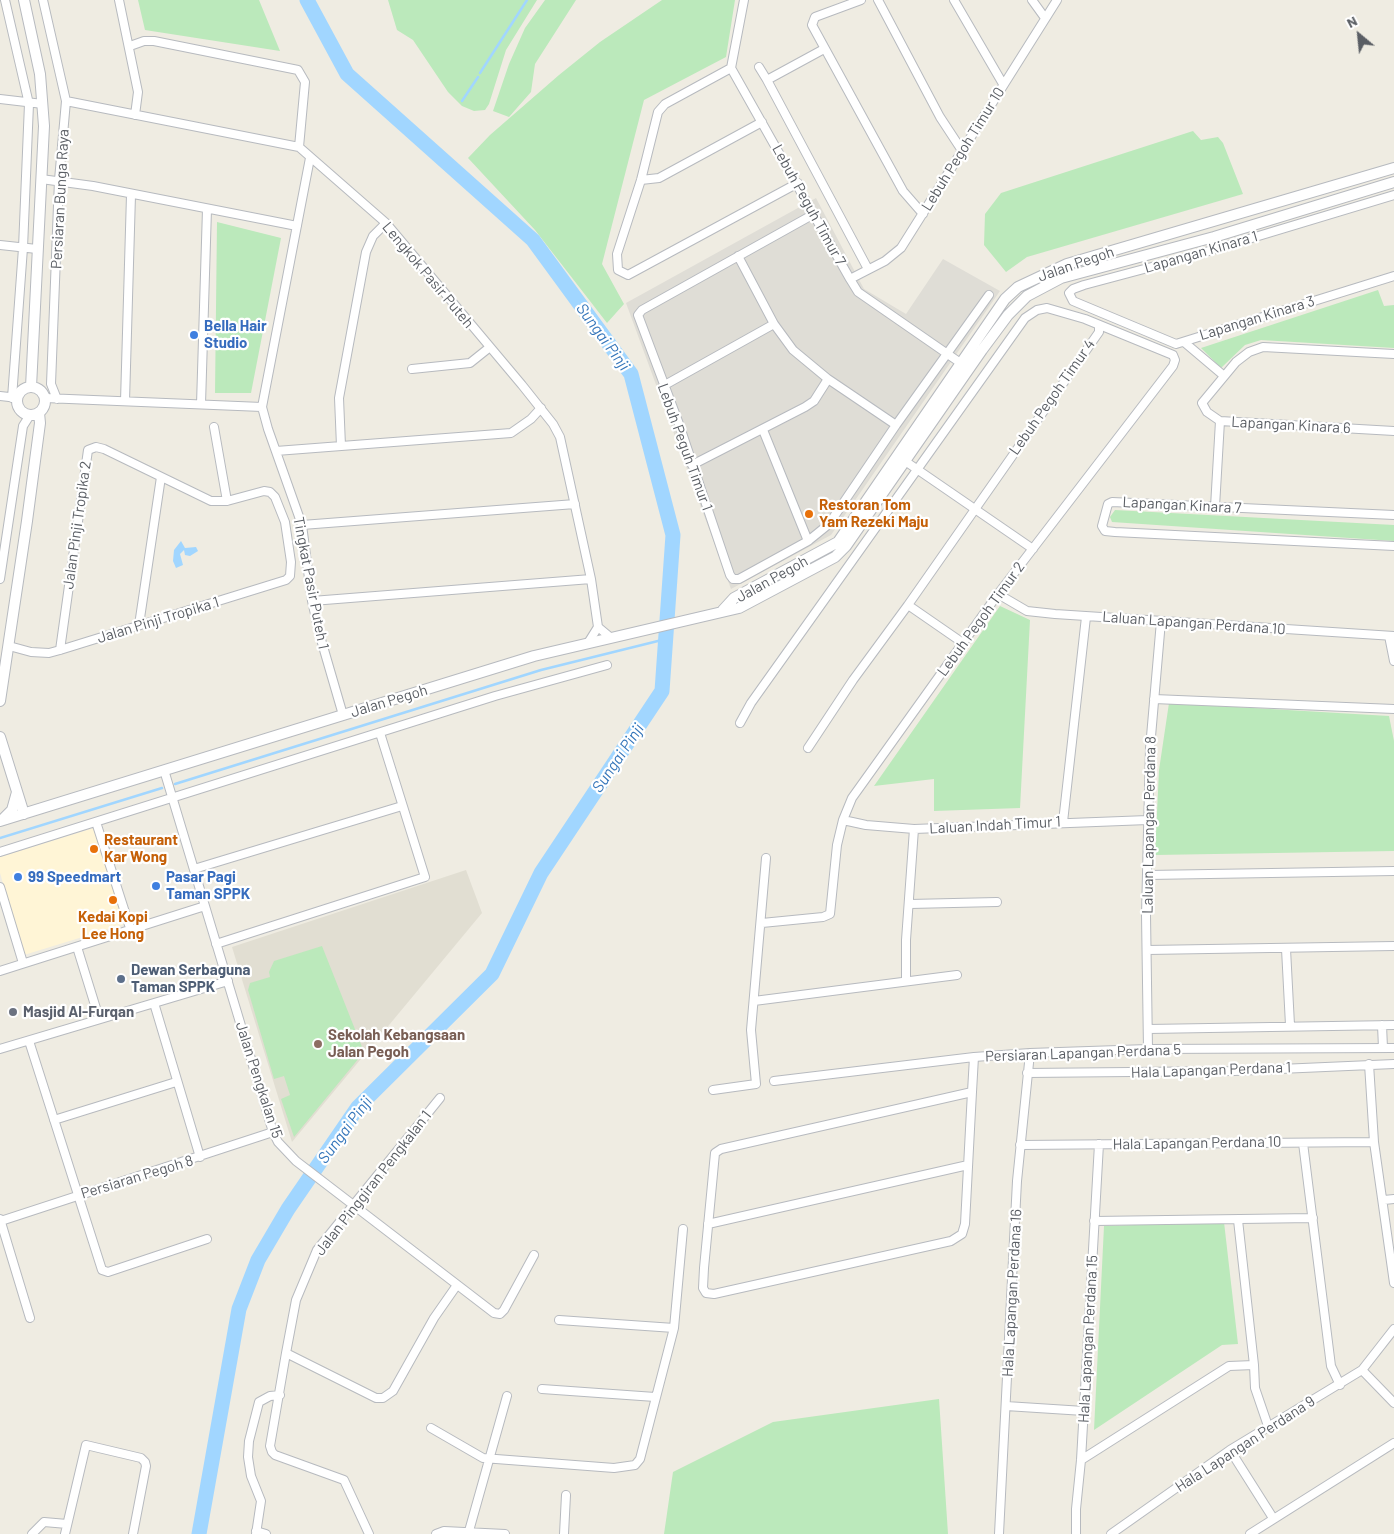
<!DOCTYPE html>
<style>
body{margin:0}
#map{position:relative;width:1394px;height:1534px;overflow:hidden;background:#efece2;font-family:Barlow,sans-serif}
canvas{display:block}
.north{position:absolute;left:1334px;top:10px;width:50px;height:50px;-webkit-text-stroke:4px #fff;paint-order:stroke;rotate:332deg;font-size:14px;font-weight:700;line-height:20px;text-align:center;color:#5a5e64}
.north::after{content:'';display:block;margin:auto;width:18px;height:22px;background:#5a5e64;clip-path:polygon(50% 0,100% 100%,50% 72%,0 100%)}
</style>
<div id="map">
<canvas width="1394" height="1534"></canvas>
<div class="north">N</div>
</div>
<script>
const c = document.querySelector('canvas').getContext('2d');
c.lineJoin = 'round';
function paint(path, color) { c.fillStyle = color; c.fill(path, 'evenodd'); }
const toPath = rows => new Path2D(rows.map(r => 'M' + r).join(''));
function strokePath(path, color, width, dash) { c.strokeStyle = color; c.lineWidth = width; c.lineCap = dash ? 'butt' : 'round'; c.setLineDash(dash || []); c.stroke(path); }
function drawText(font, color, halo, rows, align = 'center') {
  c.font = font + ' Barlow,sans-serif'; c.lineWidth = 4.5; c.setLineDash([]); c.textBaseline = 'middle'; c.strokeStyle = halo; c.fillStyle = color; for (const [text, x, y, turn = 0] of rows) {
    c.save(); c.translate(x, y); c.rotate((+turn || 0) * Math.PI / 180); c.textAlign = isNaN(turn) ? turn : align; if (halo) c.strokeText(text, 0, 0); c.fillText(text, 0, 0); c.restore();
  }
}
const commercial = toPath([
 [94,828,125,924,24,955,0,873,0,857]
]);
const industrial = toPath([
 [816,198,864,289,906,314,943,259,1000,291,831,535,731,589,626,303]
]);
const education = toPath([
 [466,870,482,913,292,1142,232,947]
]);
const green = toPath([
 [138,0,259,0,280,51,145,30],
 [388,0,537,0,506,50,489,104,485,110,474,111,462,106,448,92,413,40,397,30],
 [545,0,576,0,535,64,531,92,509,117,493,111,509,64,525,28],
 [662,0,735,0,726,57,644,100,602,264,624,304,607,323,535,230,468,158,490,135,559,75,600,42],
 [1193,131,1201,140,1218,137,1223,143,1243,194,1027,257,1006,272,984,245,985,214,1001,193],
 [217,222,281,238,251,393,215,393],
 [1378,290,1384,306,1394,305,1394,348,1261,340,1245,345,1221,368,1201,348],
 [1115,510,1394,525,1394,541,1112,522,1110,517],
 [1000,606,1030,620,1020,808,934,811,934,779,874,786],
 [1169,703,1389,716,1394,741,1394,851,1155,855,1159,770],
 [322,946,364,1052,294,1137,281,1099,290,1095,284,1076,274,1079,248,990,250,983,270,977,269,972,274,961],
 [1224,1222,1238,1344,1222,1345,1094,1430,1104,1226],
 [939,1399,948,1534,664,1534,673,1472,773,1422]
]);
const water = toPath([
 [181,541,185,548,196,547,198,551,190,556,185,555,184,550,180,554,183,565,176,568,173,561,174,550]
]);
const stream = toPath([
 [480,73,527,0],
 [462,101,478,77],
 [175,784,541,670,666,639],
 [0,838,162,788]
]);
const river = toPath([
 [199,1534,239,1309,258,1260,288,1209,358,1107,492,974,541,873,662,691,673,535,631,374,533,240,347,74,307,0]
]);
const minor = toPath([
 [5,0,29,104,23,248,12,398],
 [43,0,66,101,59,180,51,384,57,399],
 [119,0,138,92,135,115],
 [744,0,731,68,850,279,858,292,962,364],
 [861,0,815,17,812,25,903,191,923,214],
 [878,0,940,117,961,149],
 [954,0,1003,84],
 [1032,0,1045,18],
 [130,46,144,41,154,41,298,70,305,82,299,147],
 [824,49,767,80,868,269],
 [759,67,767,80],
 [731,68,665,104,658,112,641,180,617,254,618,270,628,275,798,183],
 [0,99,43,104],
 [66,101,299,147,386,223,522,385,553,424,560,437,591,579,598,627,610,637],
 [310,158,262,407,268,429,302,525,312,601,320,636,343,715],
 [41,179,93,186,297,226],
 [641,180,659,178,762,122],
 [1394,195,1189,257,1084,285,1073,289,1069,293,1073,301,1176,344,1394,276],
 [814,214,642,310,638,315,679,424,730,575,733,579,739,579,808,541,829,524,896,425,989,295],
 [0,245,37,249],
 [738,256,774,324,793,350,828,379,896,425],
 [850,279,885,261,901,248,1057,0],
 [1184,342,1223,375],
 [1394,354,1263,347,1249,352,1236,362,1202,403,1207,412,1220,421,1394,431],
 [412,369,470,363,490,347],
 [663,386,774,324],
 [0,396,18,398],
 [45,398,262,407],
 [125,401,131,195],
 [201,404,207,209],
 [214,427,227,501],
 [763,430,808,541],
 [341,446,339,398,366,252,373,236,386,223],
 [276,451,511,433,531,419,541,408],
 [905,461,1033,549],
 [692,465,805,407,814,401,828,379],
 [1215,507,1220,421],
 [1394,515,1112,502,1108,504,1102,526,1105,531,1115,532,1394,546],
 [302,525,575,504],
 [0,579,23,426,30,415],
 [998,594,1027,611,1055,614,1394,636],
 [312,601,591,579],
 [908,605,963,643],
 [139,625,161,477],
 [1389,636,1394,661],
 [588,643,598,627],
 [9,646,31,652,49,653,60,650,286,580,290,576,291,562,285,522,275,497,270,492,264,491,227,501,211,501,104,449,96,447,88,450,60,650],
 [1154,699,1394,709],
 [740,723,751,703,1025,318,1037,310,1047,308,1085,319,1173,355,1175,360,1173,366,998,594,852,798,843,820,837,845,830,914,823,917,762,923],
 [808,748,853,680,908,605,1099,332,1099,327],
 [164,770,273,1132,278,1142,296,1161,494,1313,500,1314,504,1310,534,1255],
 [843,820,866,825,914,829,1148,820],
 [96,822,131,931],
 [1063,822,1086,617],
 [0,852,495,696,607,665],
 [194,869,402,806],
 [1148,875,1394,871],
 [0,887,23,963],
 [910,904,997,902],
 [216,944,425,877,380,733],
 [77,947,99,1018],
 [1286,949,1290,1025],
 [1147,950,1394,946],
 [0,971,205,906],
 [906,981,906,940,914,829],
 [754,1001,957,975],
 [154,1003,200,1157],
 [1382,1025,1383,1048],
 [1148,1029,1394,1025],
 [29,1041,102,1270,108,1272,207,1239],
 [0,1049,228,981],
 [1148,1049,1146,915,1150,748,1161,621],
 [1369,1064,1374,1142,1394,1283],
 [1027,1073,1234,1071,1394,1064],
 [774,1081,974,1057,1030,1053,1148,1049,1394,1048],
 [713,1090,756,1084,751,1030,766,858],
 [972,1092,721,1149,715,1153,704,1268,703,1288,706,1293,714,1294,951,1241,962,1234,965,1224,970,1129,972,1092,974,1057],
 [440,1098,317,1250,296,1300,286,1353,376,1398,383,1398,393,1391,434,1318,457,1285],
 [54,1120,176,1082],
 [1303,1143,1331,1366,1340,1385],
 [1020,1145,1374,1142],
 [1384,1200,1394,1199],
 [0,1219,30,1318],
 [1238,1220,1254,1365,1255,1388,1268,1426],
 [1,1221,273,1132],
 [1094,1221,1313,1218],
 [708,1224,968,1165],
 [559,1320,674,1328],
 [286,1353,270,1446,272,1452,275,1455,344,1480,369,1534],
 [1362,1370,1394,1403],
 [542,1389,655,1397],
 [1006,1406,1084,1411],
 [431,1428,483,1458,614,1468,635,1465,640,1459,674,1328,683,1229],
 [1230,1450,1273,1518],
 [1081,1460,1229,1366,1254,1365],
 [256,1531,266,1534],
 [469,1531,507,1396],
 [32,1534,44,1522,67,1524],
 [65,1534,86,1445,141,1458,145,1462,146,1466,133,1534],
 [256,1534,261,1501,251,1476,248,1457,249,1441,259,1402,270,1396,280,1395],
 [436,1534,444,1531,505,1534],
 [564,1534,566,1495],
 [999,1534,1017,1181,1030,1053],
 [1076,1534,1076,1509,1081,1460,1099,1144],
 [1111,1534,1230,1450,1362,1370,1394,1329],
 [1250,1534,1394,1443]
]);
const tertiary = toPath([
 [24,0,40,74,44,126,31,387],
 '17 401a14 14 0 1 1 28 0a14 14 0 1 1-28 0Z',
 [723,610,734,598,838,542,1005,299,1018,287,1067,264,1394,168],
 [0,701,27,521,40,423,39,413],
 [0,737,24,814],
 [2,820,12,810,17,792],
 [0,821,534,656,739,608,835,557,846,546,982,350,1008,315,1027,296,1061,278,1214,237,1394,182]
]);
const markers = [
 [194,335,5,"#3f7fe0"],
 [809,514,5,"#e8710a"],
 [94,849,5,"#e8710a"],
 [18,877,5,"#3f7fe0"],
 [156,886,5,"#3f7fe0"],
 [113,900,5,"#e8710a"],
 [121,979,5,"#5c6f8a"],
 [13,1012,5,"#6b7280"],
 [318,1044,5,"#8d6e63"]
];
const streetNames = [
 ["Lebuh Pegoh Timur 10",963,149,-58],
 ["Persiaran Bunga Raya",60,199,-87],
 ["Lebuh Peguh Timur 7",809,205,61],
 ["Lapangan Kinara 1",1201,252,-16],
 ["Jalan Pegoh",1076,264,-19],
 ["Lengkok Pasir Puteh",428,275,50],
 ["Lapangan Kinara 3",1257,318,-17],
 ["Lebuh Pegoh Timur 4",1052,397,-55],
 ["Lapangan Kinara 6",1291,425,3],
 ["Lebuh Peguh Timur 1",685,447,70],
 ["Lapangan Kinara 7",1182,505,3],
 ["Jalan Pinji Tropika 2",77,525,-82],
 ["Jalan Pegoh",772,579,-29],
 ["Tingkat Pasir Puteh 1",311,583,79],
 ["Lebuh Pegoh Timur 2",981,619,-54],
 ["Jalan Pinji Tropika 1",158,620,-17],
 ["Laluan Lapangan Perdana 10",1194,623,4],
 ["Jalan Pegoh",389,701,-17],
 ["Laluan Indah Timur 1",995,825,-3],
 ["Laluan Lapangan Perdana 8",1149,825,-89],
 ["Persiaran Lapangan Perdana 5",1083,1053,-2],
 ["Hala Lapangan Perdana 1",1211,1070,-2],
 ["Jalan Pengkalan 15",259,1080,72],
 ["Hala Lapangan Perdana 10",1197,1143,-1],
 ["Persiaran Pegoh 8",137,1177,-17],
 ["Jalan Pinggiran Pengkalan 1",373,1183,-52],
 ["Hala Lapangan Perdana 16",1012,1293,-87],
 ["Hala Lapangan Perdana 15",1088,1339,-87],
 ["Hala Lapangan Perdana 9",1245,1444,-33]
];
const shopNames = [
 ["Bella Hair",204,326],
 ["Studio",204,343],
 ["99 Speedmart",28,877],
 ["Pasar Pagi",166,877],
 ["Taman SPPK",166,894]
];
const foodNames = [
 ["Restoran Tom",819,505],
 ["Yam Rezeki Maju",819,522],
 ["Restaurant",104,840],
 ["Kar Wong",104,857],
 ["Kedai Kopi",113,917,"center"],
 ["Lee Hong",113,934,"center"]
];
const serviceNames = [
 ["Dewan Serbaguna",131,970],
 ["Taman SPPK",131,987]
];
const worshipNames = [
 ["Masjid Al-Furqan",23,1012]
];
const educationNames = [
 ["Sekolah Kebangsaan",328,1035],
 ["Jalan Pegoh",328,1052]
];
const waterNames = [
 ["Sungai Pinji",603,337,54],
 ["Sungai Pinji",618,758,-56],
 ["Sungai Pinji",345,1130,-53]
];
paint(commercial, '#fff5d6');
paint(industrial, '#dfddd6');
paint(education, '#e1ded2');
paint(green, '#bbe9bb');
paint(water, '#a1d6ff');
strokePath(stream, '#a1d6ff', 2.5);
strokePath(river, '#a1d6ff', 15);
strokePath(minor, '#b7babf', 10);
strokePath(tertiary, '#b7babf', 12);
strokePath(minor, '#fff', 8);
strokePath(tertiary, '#fff', 10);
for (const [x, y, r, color] of markers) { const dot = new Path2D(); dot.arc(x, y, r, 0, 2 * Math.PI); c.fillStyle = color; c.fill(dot); strokePath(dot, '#fff', 2); }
drawText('15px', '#5a5e64', '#fff', streetNames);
drawText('bold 15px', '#366cbe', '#fff', shopNames, 'left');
drawText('bold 15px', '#c56008', '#fff', foodNames, 'left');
drawText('bold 15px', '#4e5e75', '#fff', serviceNames, 'left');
drawText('bold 15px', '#5b616d', '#fff', worshipNames, 'left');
drawText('bold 15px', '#785e54', '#fff', educationNames, 'left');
drawText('italic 16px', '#3576ba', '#fff', waterNames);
</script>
